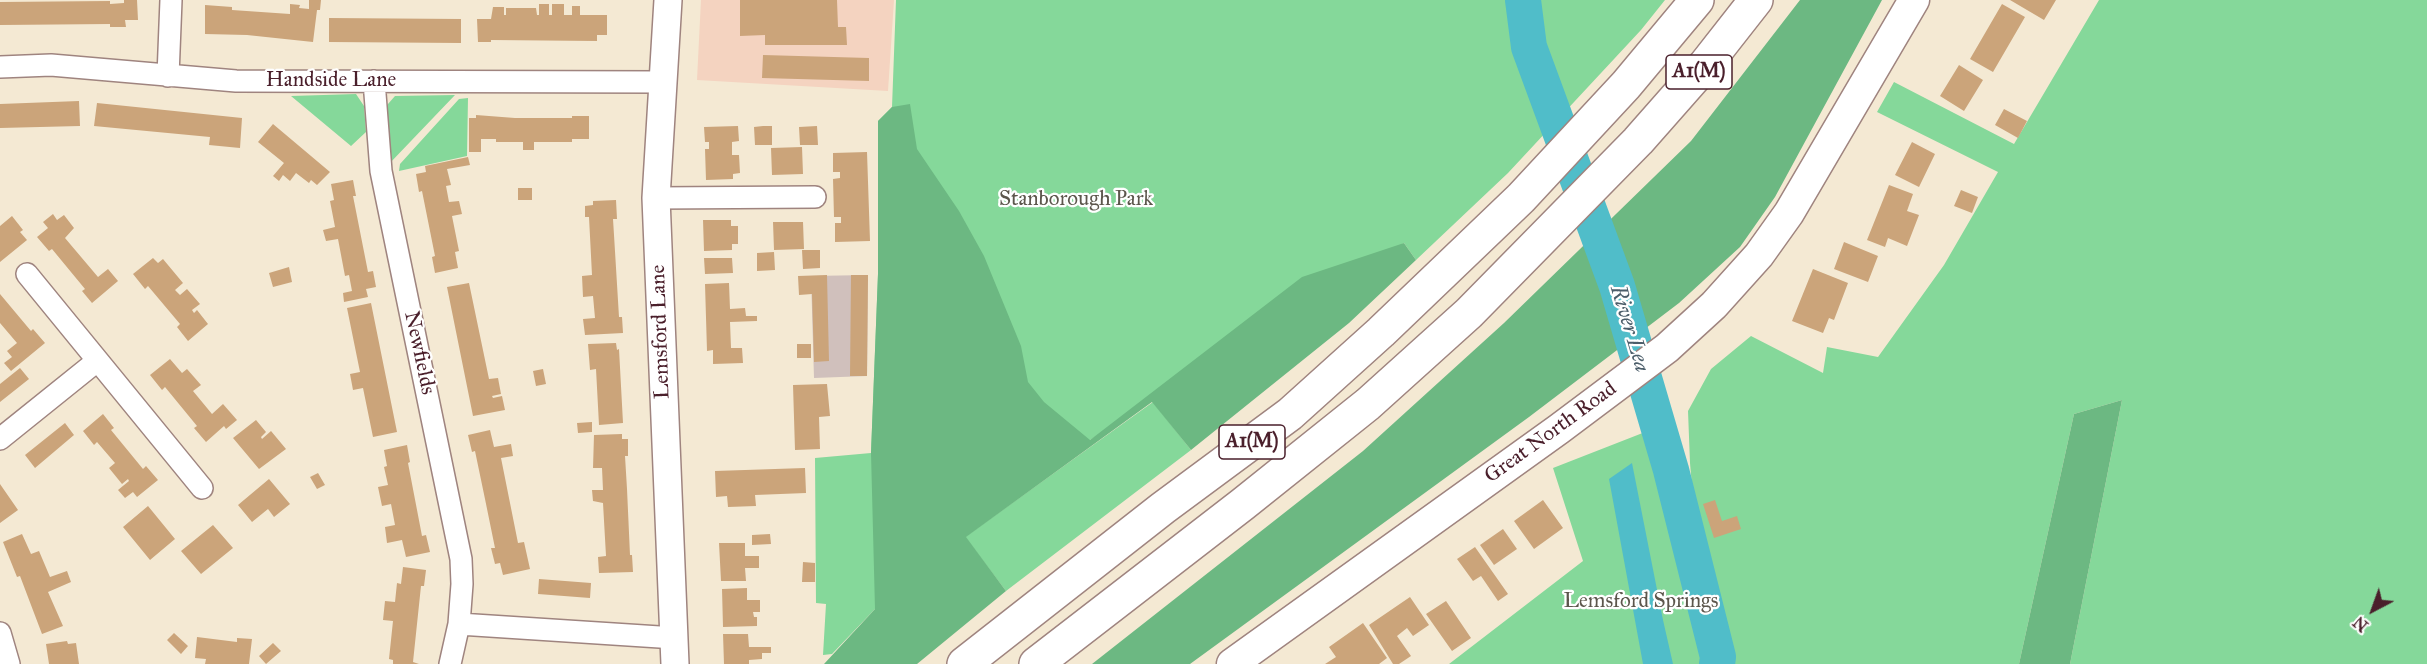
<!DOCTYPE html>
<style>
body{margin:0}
#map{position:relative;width:2427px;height:664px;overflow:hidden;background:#f4e9d3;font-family:"IM FELL Great Primer",serif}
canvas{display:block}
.north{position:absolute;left:2343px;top:580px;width:60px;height:60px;-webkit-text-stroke:4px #fff;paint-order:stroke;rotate:221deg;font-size:16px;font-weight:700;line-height:24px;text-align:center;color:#4a1f2b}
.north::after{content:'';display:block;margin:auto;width:21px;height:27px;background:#4a1f2b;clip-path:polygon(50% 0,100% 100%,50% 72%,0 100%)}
</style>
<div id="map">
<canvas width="2427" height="664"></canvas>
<div class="north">N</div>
</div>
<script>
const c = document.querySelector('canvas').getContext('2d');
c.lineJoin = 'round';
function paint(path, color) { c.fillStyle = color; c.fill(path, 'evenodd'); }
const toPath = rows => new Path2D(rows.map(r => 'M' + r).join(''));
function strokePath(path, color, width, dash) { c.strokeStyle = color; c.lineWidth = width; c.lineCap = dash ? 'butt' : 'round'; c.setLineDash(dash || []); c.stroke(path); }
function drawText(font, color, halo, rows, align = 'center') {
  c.font = font + ' "IM FELL Great Primer",serif'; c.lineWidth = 4.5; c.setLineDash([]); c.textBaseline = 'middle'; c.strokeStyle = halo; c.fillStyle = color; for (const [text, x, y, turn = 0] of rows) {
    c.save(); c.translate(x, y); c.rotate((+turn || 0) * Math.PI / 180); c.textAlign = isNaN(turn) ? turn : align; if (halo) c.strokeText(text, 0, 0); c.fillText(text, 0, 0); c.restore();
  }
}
const built = toPath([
 [701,0,894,0,888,91,697,80]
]);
const industrial = toPath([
 [868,275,867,376,814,378,811,276]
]);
const green = toPath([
 [896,0,1665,0,1641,30,1508,173,1416,260,1404,243,1090,440,944,544,875,609,832,654,823,655,826,604,816,603,815,458,871,453,878,274,878,121,892,107],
 [2099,0,2427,0,2427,664,2070,664,2122,400,2074,414,2019,664,1727,664,1721,609,1693,498,1690,463,1688,411,1711,369,1751,336,1823,373,1827,347,1878,357,1944,265,1998,172,1877,112,1894,82,2014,144],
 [356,94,364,106,366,132,351,146,291,96],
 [455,95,389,164,383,117,388,104,395,96],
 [468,98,467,156,399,171,400,164,459,99],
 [1153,402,1191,450,1006,591,965,537],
 [1658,427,1716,649,1714,664,1449,664,1583,561,1553,468]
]);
const forest = toPath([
 [1800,0,1882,0,1775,197,1740,247,1679,303,1529,417,1190,664,1092,664,1363,451,1504,323,1691,141],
 [910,104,917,149,959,211,984,256,1021,346,1028,382,1044,402,1090,440,1302,277,1404,243,1416,260,1349,323,1191,450,1152,402,966,537,1006,591,917,664,824,664,875,609,871,453,878,274,878,121,892,107],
 [2122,400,2070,664,2019,664,2074,414]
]);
const water = toPath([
 [1632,463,1663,620,1673,664,1643,664,1609,479]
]);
const river = toPath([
 [1523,0,1529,47,1617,286,1671,470,1718,657,1717,664]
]);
const building = toPath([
 [124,0,137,0,138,20,125,20,126,27,110,27,110,24,0,25,0,2,110,1,110,4,124,3],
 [309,0,321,0,320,10,317,10,313,42,247,35,205,34,205,5,232,7,232,10,290,14,290,4,300,5,299,8,309,9],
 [740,0,837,0,838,27,846,27,847,45,765,45,765,35,740,36],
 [2010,0,2056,0,2044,20],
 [539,4,549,4,549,15,552,15,552,4,564,4,564,15,572,15,572,6,580,6,580,15,607,15,607,35,597,35,597,41,491,40,491,42,478,42,477,19,491,19,493,7,504,7,504,15,506,15,506,8,536,8,537,15,539,15],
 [2002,4,2025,17,1993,72,1970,59],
 [329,18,461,19,461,43,329,42],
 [763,55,869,58,869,81,762,78],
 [1959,65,1983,80,1964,111,1940,96],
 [79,101,80,126,0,128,0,104],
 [97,103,242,118,240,148,209,145,210,137,94,126],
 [2004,109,2027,121,2018,138,1995,125],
 [476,115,515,118,572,118,572,116,589,116,589,139,572,139,572,142,534,142,534,150,523,150,523,142,496,142,496,139,481,139,481,152,469,152,469,118,476,118],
 [273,124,330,172,317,185,311,180,309,183,296,173,290,181,283,175,279,181,273,176,284,163,258,142],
 [738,126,739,141,732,142,732,155,739,155,740,173,733,174,733,179,706,180,705,149,709,149,709,142,705,142,704,127],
 [763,126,772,126,772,145,755,145,754,127],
 [817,126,818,145,800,145,799,127],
 [1912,142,1935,154,1919,187,1895,175],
 [802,147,803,174,772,175,771,148],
 [867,152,870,241,835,242,835,223,841,223,841,217,834,217,833,179,840,178,840,172,833,172,833,153],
 [468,157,470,165,447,169,451,185,446,186,449,202,459,201,462,214,452,216,459,251,455,252,458,268,435,273,432,257,435,256,422,191,419,192,416,174,426,172,425,166],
 [353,180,356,196,353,196,368,272,373,271,376,287,366,289,368,297,344,302,343,293,352,291,349,275,345,276,338,239,326,241,323,230,335,227,330,201,334,200,331,184],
 [1889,185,1913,194,1907,211,1919,215,1907,246,1888,238,1885,247,1867,240],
 [518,188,532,188,532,200,518,200],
 [1961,190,1978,197,1972,213,1954,206],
 [616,200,617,219,613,219,614,235,619,317,622,317,623,333,585,335,583,319,595,318,593,296,583,297,582,276,592,275,589,217,585,217,585,206,593,205,593,201],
 [53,214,57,220,64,215,74,228,65,238,98,277,108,269,118,281,92,303,82,291,85,289,52,249,49,251,37,237,48,228,43,222],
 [12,216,23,230,20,232,27,240,0,262,0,226],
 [703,220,731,220,731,226,738,226,738,244,732,244,732,250,704,251],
 [773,222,803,222,804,249,774,250],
 [1844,242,1878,256,1868,282,1834,269],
 [802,250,820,250,820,268,803,269],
 [774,252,775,270,757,271,757,253],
 [153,258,158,263,163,259,183,283,175,290,180,295,187,289,200,304,192,310,194,313,197,310,208,324,188,341,177,327,180,324,148,286,145,289,133,274],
 [704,258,732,258,733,273,705,274],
 [289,267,292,282,273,287,269,273],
 [1813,269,1848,283,1834,320,1829,318,1823,333,1792,321],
 [827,275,829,361,814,362,812,294,799,295,798,276],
 [851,275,868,275,867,376,850,376],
 [469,283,489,379,498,378,501,394,492,396,493,398,502,396,505,410,473,416,447,287],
 [729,283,730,309,745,308,746,316,757,316,757,321,730,322,731,348,742,348,743,363,713,364,713,350,707,351,705,284],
 [0,294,31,331,33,329,45,343,11,371,4,363,12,357,7,351,17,343,0,323],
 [371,303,397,432,373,437,363,388,353,390,350,374,360,372,347,308],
 [616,343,617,350,619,349,623,423,599,425,596,369,590,370,588,344],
 [797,344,811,344,811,358,797,358],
 [170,359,182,373,187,369,201,385,193,391,212,414,223,404,237,420,226,429,224,426,206,442,194,428,197,426,165,387,162,390,150,375],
 [20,368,29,379,0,402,0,384],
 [543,369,546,384,536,386,533,371],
 [827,384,830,416,819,417,820,449,795,450,793,385],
 [103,414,114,428,111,430,143,469,146,466,158,480,137,497,133,492,125,498,118,490,129,481,128,479,122,484,109,468,115,463,97,442,94,445,83,431],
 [256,420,266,432,261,437,262,439,271,431,286,449,259,469,233,438],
 [592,422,592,432,578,433,577,423],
 [65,423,74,435,35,468,25,455],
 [490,430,494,447,511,444,513,456,501,458,518,543,524,542,530,569,503,575,500,563,495,564,491,548,495,548,485,499,475,451,472,452,468,435],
 [622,434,622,439,628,439,628,456,625,456,627,489,630,555,632,555,633,572,599,573,598,557,606,556,603,503,593,501,592,490,603,490,602,468,593,468,594,435],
 [407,445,410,462,408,463,422,536,426,535,430,552,406,557,402,540,387,543,385,527,395,525,391,504,382,506,378,487,388,485,384,467,387,466,384,450],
 [805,468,806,493,755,495,756,506,728,507,727,496,716,497,715,471],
 [318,473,325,485,317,489,310,477],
 [269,479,290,504,274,517,268,509,252,522,238,505],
 [0,484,18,510,0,523],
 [1543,500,1563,528,1534,549,1514,521],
 [1715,500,1722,521,1737,516,1741,529,1714,538,1703,504],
 [148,506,175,539,150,560,123,527],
 [213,525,233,548,201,574,181,551],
 [1503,529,1517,549,1494,565,1480,545],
 [22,534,31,554,39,551,50,577,67,571,71,582,48,592,63,626,42,634,20,576,17,577,3,542],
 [770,534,771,544,752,545,752,535],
 [719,543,745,543,745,556,759,556,759,568,745,568,746,581,721,581],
 [1475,547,1508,594,1498,601,1481,576,1473,581,1457,559],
 [803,562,815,563,815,582,802,582],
 [403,567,426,570,424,586,421,586,413,662,419,664,393,664,393,660,389,659,393,621,383,620,385,601,395,602,397,583,401,584],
 [539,579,591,583,590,598,538,594],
 [747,588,747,600,760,600,760,612,753,612,754,617,757,617,757,626,723,627,722,589],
 [1410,597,1429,625,1413,636,1407,628,1397,636,1411,656,1399,664,1393,664,1369,625],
 [1446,601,1471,638,1452,651,1426,614],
 [1363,623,1387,658,1379,664,1325,664,1336,657,1329,647],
 [174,633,188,646,181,654,167,640],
 [723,634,748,634,749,647,771,647,771,653,762,653,762,659,749,660,749,664,724,664],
 [197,637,237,642,237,638,252,639,249,664,205,664,206,659,195,658],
 [67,641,68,644,76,643,79,664,49,664,46,644],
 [273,643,281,651,266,664,259,656]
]);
const minor = toPath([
 [0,67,51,65,236,81,663,82],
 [168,76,171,0],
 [374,81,381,171,461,559,462,584,459,624,450,664],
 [656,198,815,197],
 [27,274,202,488],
 [0,439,97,361],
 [459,624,675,638],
 [0,633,9,664]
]);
const tertiary = toPath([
 [668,0,656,198,675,664]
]);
const secondary = toPath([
 [1232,664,1559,429,1667,348,1714,305,1759,255,1789,213,1914,0]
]);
const motorway = toPath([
 [964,664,1163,508,1290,414,1381,332,1521,198,1626,85,1697,0],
 [1036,664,1243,504,1368,404,1469,313,1638,141,1705,65,1756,0]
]);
const shields = [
 [1699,72,66],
 [1252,442,66]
];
const shieldNames = [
 ["A1(M)",1699,72],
 ["A1(M)",1252,442]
];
const streetNames = [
 ["Handside Lane",331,81],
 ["Lemsford Lane",661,332,-92],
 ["Newfields",419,353,78],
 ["Great North Road",1551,433,-36]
];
const parkNames = [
 ["Stanborough Park",1076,200],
 ["Lemsford Springs",1641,602]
];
const waterNames = [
 ["River Lea",1629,329,73]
];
paint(built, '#f4d3c0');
paint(industrial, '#d0c0bc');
paint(green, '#85d89a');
paint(forest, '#6cb882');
paint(water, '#50bdc9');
strokePath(river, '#50bdc9', 36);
paint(building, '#cba47a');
strokePath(minor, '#9f847f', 24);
strokePath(tertiary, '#9f847f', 30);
strokePath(secondary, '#9f847f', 33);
strokePath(motorway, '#9f847f', 36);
strokePath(minor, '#fff', 21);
strokePath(tertiary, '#fff', 27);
strokePath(secondary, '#fff', 30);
strokePath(motorway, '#fff', 33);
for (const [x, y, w] of shields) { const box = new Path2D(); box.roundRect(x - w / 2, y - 17, w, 34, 4.5); c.fillStyle = '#fff'; c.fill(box); strokePath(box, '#4a1f2b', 1.5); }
drawText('bold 20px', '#4a1f2b', null, shieldNames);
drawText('21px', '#4a1f2b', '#fff', streetNames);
drawText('21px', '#5c564c', '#fff', parkNames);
drawText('italic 22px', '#4c5e6a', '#fff', waterNames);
</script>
